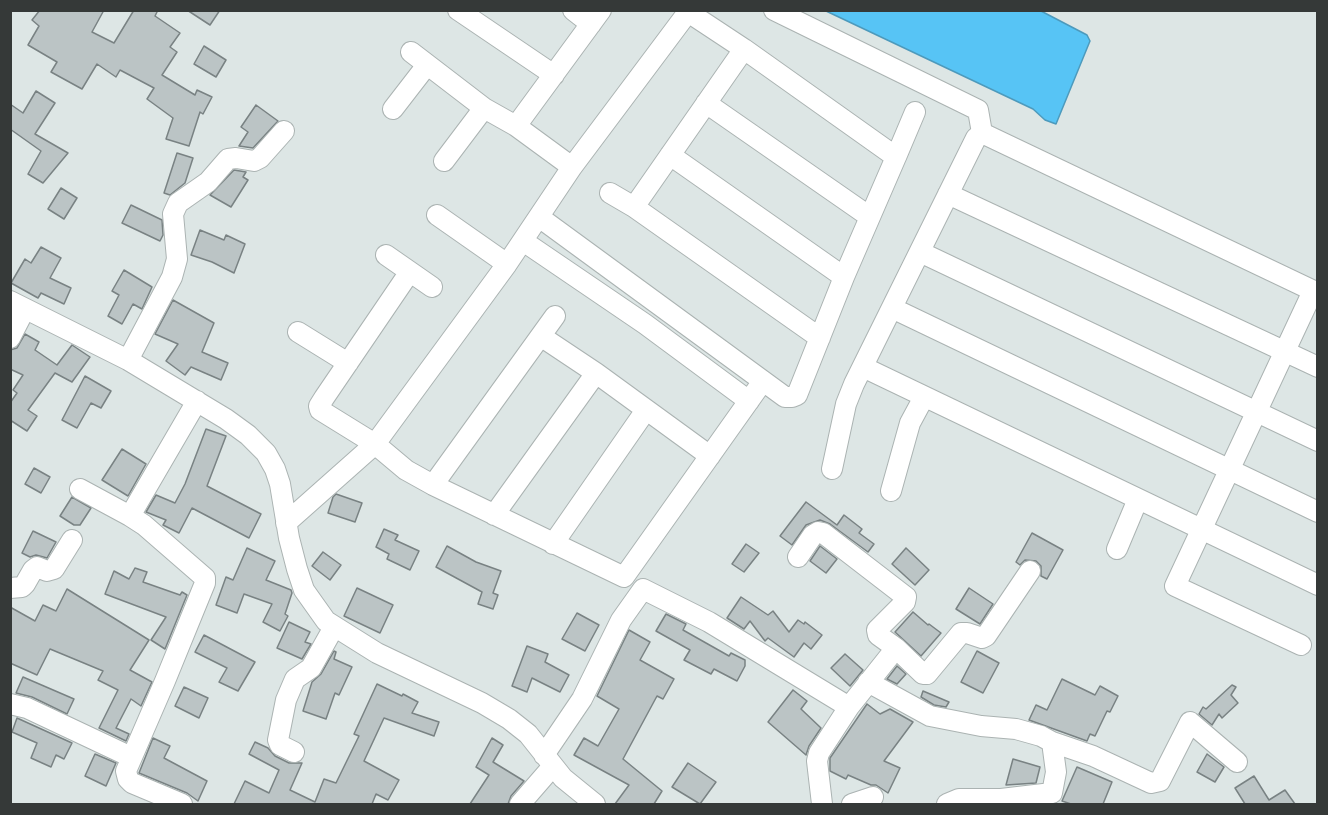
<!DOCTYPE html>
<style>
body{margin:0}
#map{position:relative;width:1328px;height:815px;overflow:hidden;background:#dde6e5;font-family:"Sofia Sans Condensed",sans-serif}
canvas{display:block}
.frame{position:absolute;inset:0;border:12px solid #353938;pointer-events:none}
</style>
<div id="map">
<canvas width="1328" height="815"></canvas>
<div class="frame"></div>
</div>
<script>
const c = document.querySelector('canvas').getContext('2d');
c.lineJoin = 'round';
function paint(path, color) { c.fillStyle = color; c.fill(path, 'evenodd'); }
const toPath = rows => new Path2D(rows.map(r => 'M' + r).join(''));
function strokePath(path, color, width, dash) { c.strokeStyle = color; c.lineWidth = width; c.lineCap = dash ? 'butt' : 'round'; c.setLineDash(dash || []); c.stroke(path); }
const water = toPath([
 [826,11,1041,11,1087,35,1090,41,1056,124,1045,120,1033,109,826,11]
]);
const building = toPath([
 [40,10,104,10,92,32,114,43,134,10,158,10,155,16,180,33,170,47,177,52,162,75,195,95,197,90,212,97,203,114,200,112,189,146,166,139,173,118,147,99,154,88,120,70,116,77,97,64,82,89,51,72,57,62,28,45,39,26,32,20,40,10],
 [187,10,220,10,210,25,187,10],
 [204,46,226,60,216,77,194,64,204,46],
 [36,91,55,103,35,134,68,153,43,183,28,174,41,151,10,129,10,104,23,113,36,91],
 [256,105,278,121,253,148,239,146,248,132,241,127,256,105],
 [177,153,193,158,185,183,170,195,164,193,177,153],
 [234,170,246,172,243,177,248,180,231,207,210,195,234,170],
 [61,188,77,198,64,219,48,209,61,188],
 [131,205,162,220,163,235,160,241,122,223,131,205],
 [200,230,224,240,226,235,245,244,234,273,212,262,191,255,200,230],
 [41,247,61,258,50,278,71,288,64,304,41,293,38,298,11,283,25,259,31,263,41,247],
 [124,270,152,287,142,309,133,304,122,324,108,316,119,295,112,291,124,270],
 [173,300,214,323,202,352,228,363,221,380,191,367,185,375,166,361,178,344,155,334,173,300],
 [25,334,39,342,35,350,57,365,72,345,90,357,72,382,55,373,28,410,37,416,27,431,10,420,10,403,17,393,13,390,23,375,10,369,10,350,17,348,25,334],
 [85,376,111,391,101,408,91,403,77,428,62,420,85,376],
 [206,429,226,436,207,486,261,514,249,538,192,508,179,533,163,525,166,520,146,512,156,495,175,503,185,484,206,429],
 [122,449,146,464,128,496,102,480,122,449],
 [34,468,50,477,41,493,25,484,34,468],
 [336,494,362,503,355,522,328,513,333,497,336,494],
 [72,497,91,508,80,525,74,525,60,516,72,497],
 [806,502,837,525,844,515,862,529,859,533,874,544,868,552,830,524,820,520,806,525,792,545,780,536,806,502],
 [384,529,398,535,395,540,419,551,410,570,387,559,389,554,376,547,384,529],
 [33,531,56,542,47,558,36,555,30,557,22,553,33,531],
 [1032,533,1063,550,1047,579,1041,576,1041,566,1036,561,1025,560,1020,565,1016,562,1032,533],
 [746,544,759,553,744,572,732,564,746,544],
 [447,546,476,562,501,571,493,593,498,595,493,609,478,604,482,592,436,567,447,546],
 [820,546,837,559,826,573,810,561,820,546],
 [247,548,275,561,266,580,291,590,292,593,285,614,288,616,280,631,263,622,272,604,244,594,237,613,216,605,226,577,233,580,247,548],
 [906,548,929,570,915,585,892,564,906,548],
 [323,552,341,565,330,580,312,566,323,552],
 [135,568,147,572,143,582,180,595,182,592,187,595,165,649,151,640,166,617,105,594,114,571,129,579,135,568],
 [357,588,393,605,380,633,344,616,357,588],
 [969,588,993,604,980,624,956,609,969,588],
 [67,589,149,640,130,670,152,682,141,706,131,699,116,728,129,734,126,741,99,728,118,690,98,680,103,671,50,649,37,675,10,663,10,607,35,621,43,605,56,611,67,589],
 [741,597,768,615,773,611,789,632,798,620,804,624,805,622,822,635,811,649,804,643,794,657,768,638,765,641,750,621,744,629,727,618,741,597],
 [913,612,928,625,929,624,941,633,921,656,895,632,913,612],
 [577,613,599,625,585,651,562,639,577,613],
 [666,614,686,624,683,630,729,656,731,653,745,660,745,666,737,681,714,669,711,674,684,660,690,650,656,631,666,614],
 [289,622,310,632,305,642,311,644,302,659,277,648,289,622],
 [629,630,650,642,640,660,674,679,663,699,657,696,623,759,662,791,654,804,615,804,629,785,574,755,584,738,598,746,619,709,597,696,629,630],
 [204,635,255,662,238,691,219,682,227,668,195,652,204,635],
 [527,646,548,654,545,662,569,675,560,692,532,678,527,692,512,686,527,646],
 [334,651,336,652,334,659,352,667,339,695,335,693,326,719,303,711,312,682,321,674,334,651],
 [977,651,999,663,983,693,961,682,977,651],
 [845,654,863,670,850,686,831,668,845,654],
 [897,666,906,674,897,684,887,679,897,666],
 [23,677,74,699,67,714,32,697,16,693,23,677],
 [1062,679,1095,695,1100,686,1118,696,1110,712,1107,711,1095,736,1090,734,1087,741,1029,720,1036,705,1047,710,1062,679],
 [377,684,402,696,403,694,418,702,412,713,439,722,434,736,384,718,364,761,399,780,388,800,376,794,372,804,234,804,245,781,269,793,279,770,249,754,255,742,268,748,275,756,289,763,302,763,290,790,315,802,324,779,336,783,359,736,354,734,377,684],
 [1232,685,1236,687,1231,695,1238,703,1222,718,1219,714,1212,725,1199,714,1203,707,1206,709,1232,685],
 [184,687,208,698,199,718,175,706,184,687],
 [793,690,807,701,801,709,821,728,809,746,806,755,768,722,793,690],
 [923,691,949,702,946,707,934,705,921,697,923,691],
 [867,704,880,714,890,709,913,722,884,761,900,768,888,793,876,785,871,785,848,775,846,779,830,771,830,758,867,704],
 [17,718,72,743,64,759,56,755,51,767,31,758,37,743,12,732,17,718],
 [153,738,170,746,164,758,207,781,198,801,187,793,139,773,153,738],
 [492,738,503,745,493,762,524,781,511,796,508,804,470,804,489,775,476,767,492,738],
 [95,754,116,763,106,786,85,776,95,754],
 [1207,754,1224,767,1215,782,1197,772,1207,754],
 [1013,759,1040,767,1036,783,1006,785,1013,759],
 [688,763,716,782,700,804,672,787,688,763],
 [1077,767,1112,782,1103,804,1071,804,1062,801,1077,767],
 [1254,776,1269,800,1285,790,1295,804,1245,804,1235,788,1254,776]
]);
const minor = toPath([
 [458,10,554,75],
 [573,10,591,24],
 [774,10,978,110,982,133,976,138,854,384,846,404,832,469],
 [411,52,484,108,516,126,572,167],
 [706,103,870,217],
 [393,109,427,65],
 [516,126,601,10],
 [982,133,1318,293],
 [670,155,844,277],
 [896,157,915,112],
 [444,161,484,108],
 [610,193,634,207,820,338],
 [948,194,1318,367],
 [634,207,744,49],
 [437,215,507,264],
 [523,241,645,324,749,401],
 [920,252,1318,441],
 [386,255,432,287],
 [409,273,324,398,319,406,320,410,375,444,406,470,433,485,624,577,763,381],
 [10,301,128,360,226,419,248,435,266,453,275,469,280,484,289,538,297,569,304,590,326,621,377,653,482,703,509,719,528,734,563,778,595,804],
 [892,308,1318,512],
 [298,332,348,363],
 [542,337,596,373,710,456],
 [10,338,25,309],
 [128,360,172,277,177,259,173,214,178,203,208,182,228,159,236,158,254,161,260,158,284,131],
 [863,367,1318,585],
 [433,485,555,316],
 [80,489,130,516],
 [891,491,910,423,924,397],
 [494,515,596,373],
 [286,523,375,444,507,264,572,167,688,12,744,49,896,157,844,277,797,395,792,397,785,397,539,217],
 [553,544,646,410],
 [1117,549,1138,499],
 [798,557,813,535,818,532,823,533,906,597,905,602,877,630,878,635,896,648,849,707,819,753,817,761,822,804],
 [10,588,22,587,25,584,33,570,37,567,47,571,54,569,72,540],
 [1301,645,1175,586,1313,291],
 [896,648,923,674,927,674,961,633,967,633,982,638,986,636,1030,571],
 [868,682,930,716,981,726,1016,729,1041,736,1052,742,1056,772,1052,793,1001,799,959,799,947,804],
 [10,704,27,708,131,757],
 [1052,742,1093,756,1151,783,1160,781,1190,722,1237,762],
 [294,752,280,745,278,740,286,700,295,679,311,668,334,627],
 [544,755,582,699,621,620,643,589,709,622,849,707],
 [182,804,132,783,128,779,126,771,165,681,205,583,205,578,144,525,130,516,197,401],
 [520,804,553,766],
 [852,804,873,797]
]);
paint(water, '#57c4f5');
strokePath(water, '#4d9abc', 1.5);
paint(building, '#bbc4c5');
strokePath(building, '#798283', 1.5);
strokePath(minor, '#abb3b2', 22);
strokePath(minor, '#fff', 20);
</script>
